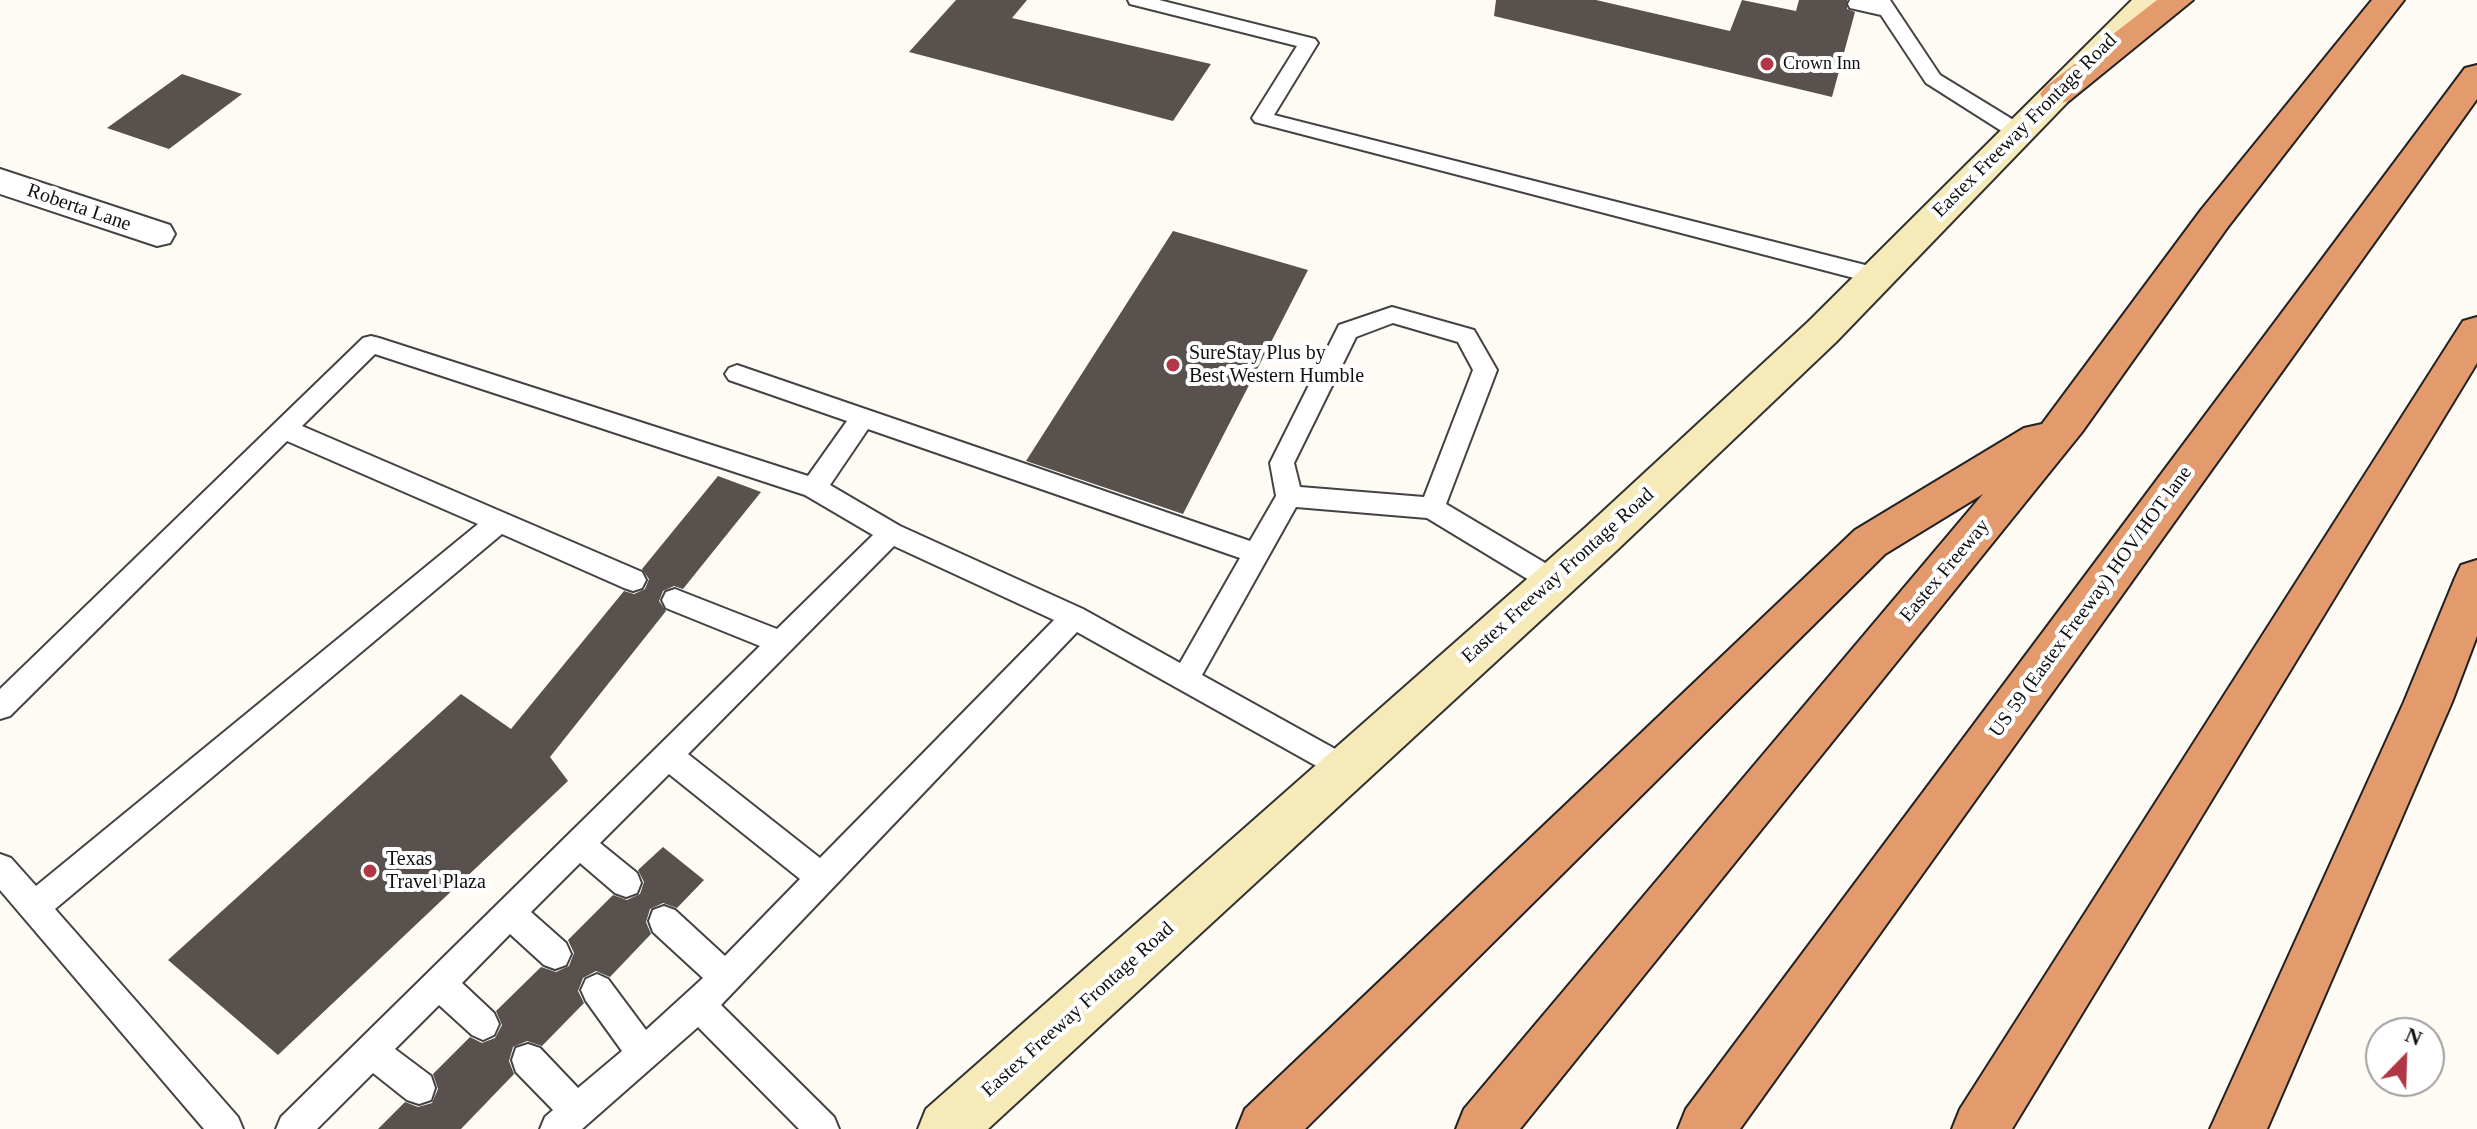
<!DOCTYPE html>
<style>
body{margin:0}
#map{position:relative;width:2477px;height:1129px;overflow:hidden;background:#fefbf5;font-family:Georgia,serif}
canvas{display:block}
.north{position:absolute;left:2365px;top:1017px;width:80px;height:80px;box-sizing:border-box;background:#fff;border:2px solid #9f9f9f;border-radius:50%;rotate:23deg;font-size:22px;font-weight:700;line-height:32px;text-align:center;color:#101010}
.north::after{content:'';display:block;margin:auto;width:28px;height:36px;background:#b03845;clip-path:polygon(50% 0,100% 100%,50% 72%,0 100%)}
</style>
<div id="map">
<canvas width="2477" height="1129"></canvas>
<div class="north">N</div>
</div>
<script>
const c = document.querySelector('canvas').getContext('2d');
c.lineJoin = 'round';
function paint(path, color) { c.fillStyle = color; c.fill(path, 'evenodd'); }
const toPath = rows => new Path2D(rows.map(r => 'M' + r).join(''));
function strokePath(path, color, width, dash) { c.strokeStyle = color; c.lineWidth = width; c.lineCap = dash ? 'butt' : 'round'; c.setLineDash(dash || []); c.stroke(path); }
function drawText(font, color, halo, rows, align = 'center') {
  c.font = font + ' Georgia,serif'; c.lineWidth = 8; c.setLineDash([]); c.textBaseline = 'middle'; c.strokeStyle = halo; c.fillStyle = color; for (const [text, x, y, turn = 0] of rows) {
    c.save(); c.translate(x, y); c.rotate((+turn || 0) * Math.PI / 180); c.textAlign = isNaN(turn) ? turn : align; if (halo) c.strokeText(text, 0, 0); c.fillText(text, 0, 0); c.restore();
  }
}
const building = toPath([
 [956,0,1027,0,1012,18,1211,64,1173,121,909,52],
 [1496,0,1596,0,1730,31,1742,0,1796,11,1799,0,1847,0,1847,9,1855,12,1832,97,1494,16],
 [182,74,242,94,169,149,107,128],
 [1173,231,1308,270,1183,514,1026,461],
 [718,476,761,492,683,589,674,586,663,591,659,601,666,611,550,757,568,781,278,1055,168,960,461,694,511,729,624,591,634,594,645,589,649,579,642,569],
 [663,847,704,880,677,908,663,903,650,909,646,922,651,934,610,977,596,971,583,978,578,991,584,1003,542,1046,527,1041,513,1047,509,1061,514,1074,461,1129,378,1129,405,1102,418,1107,432,1103,438,1089,433,1074,470,1037,482,1043,495,1038,502,1025,496,1011,541,967,556,972,569,966,574,953,568,940,613,895,627,900,640,894,644,882,638,870]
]);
const service = toPath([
 [1128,0,1159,0,1315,39,1318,43,1274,115,1877,268,1885,271,1888,276,1885,281,1877,284,1255,122,1252,118,1297,46,1130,4,1128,0],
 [1850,0,1890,0,1940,75,2025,127,2028,132,2025,137,2011,137,1926,83,1881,15,1850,8,1848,4,1850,0],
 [1392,307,1474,330,1497,370,1446,504,1562,573,1566,581,1562,589,1553,592,1544,589,1427,518,1296,507,1202,675,1355,760,1359,769,1355,778,1345,782,1077,632,721,1005,834,1117,839,1129,799,1129,698,1027,582,1129,540,1129,545,1117,553,1110,516,1072,512,1060,516,1048,528,1044,540,1048,578,1088,622,1051,586,1001,581,990,586,979,597,974,608,979,646,1030,703,978,653,932,649,921,653,910,664,906,675,910,725,956,800,879,669,774,600,843,637,873,641,883,637,893,626,897,615,893,580,863,531,912,566,943,571,954,566,965,555,969,544,965,510,934,462,983,494,1013,499,1024,494,1035,483,1040,472,1035,439,1005,395,1049,431,1076,435,1088,431,1100,419,1104,407,1100,373,1073,317,1129,276,1129,281,1117,760,646,666,608,662,600,666,592,675,589,777,629,873,535,805,495,375,354,302,426,642,572,646,580,642,588,633,591,624,588,502,534,55,909,238,1117,243,1129,204,1129,0,890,0,854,11,858,36,886,478,524,287,441,10,716,0,719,0,689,363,338,371,336,379,338,808,476,847,421,729,380,725,374,729,368,737,365,1250,541,1276,496,1270,463,1339,325,1392,307],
 [1393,323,1458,342,1473,370,1424,497,1300,487,1294,463,1356,337,1393,323],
 [868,429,1240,558,1180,663,1083,609,900,526,830,485,868,429],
 [894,546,1054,620,820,858,688,754,894,546]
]);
const minor = toPath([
 [0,169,170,225,175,234,170,243,157,246,0,194,0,169]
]);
const secondary = toPath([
 [2132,0,2166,0,1836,342,1616,551,988,1129,918,1129,926,1109,1586,527,1808,322,2132,0]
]);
const motorway = toPath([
 [2157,0,2193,0,2069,101,2057,104,2045,101,2040,94,2045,87,2157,0],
 [2372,0,2404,0,2227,228,2082,432,1520,1129,1456,1129,1464,1109,1983,494,1885,554,1305,1129,1237,1129,1245,1109,1855,530,2024,428,2042,424,2201,210,2372,0],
 [2477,65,2477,99,1740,1129,1678,1129,1686,1109,2465,68,2477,65],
 [2477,317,2477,363,2012,1129,1952,1129,1960,1109,2463,321,2477,317],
 [2477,560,2477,636,2452,702,2267,1129,2210,1129,2404,702,2455,578,2461,565,2477,560]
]);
const markers = [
 [1767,64,8,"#b03845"],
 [1173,365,8,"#b03845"],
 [370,871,8,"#b03845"]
];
const farPoinames = [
 ["Crown Inn",1783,64]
];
const streetNames = [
 ["Eastex Freeway Frontage Road",2025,126,-45],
 ["Roberta Lane",79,208,19],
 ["Eastex Freeway",1945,571,-50],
 ["Eastex Freeway Frontage Road",1558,576,-42],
 ["US 59 (Eastex Freeway) HOV/HOT lane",2091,602,-54],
 ["Eastex Freeway Frontage Road",1078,1010,-42]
];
const poiNames = [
 ["SureStay Plus by",1189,354],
 ["Best Western Humble",1189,377],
 ["Texas",386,860],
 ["Travel Plaza",386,883]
];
paint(building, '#58514e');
strokePath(service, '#434343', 4);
strokePath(minor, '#434343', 4);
strokePath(secondary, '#323232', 4);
strokePath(motorway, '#212121', 4);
paint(service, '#fff');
paint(minor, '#fff');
paint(secondary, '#f6ebb8');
paint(motorway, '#e39b6d');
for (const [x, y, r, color] of markers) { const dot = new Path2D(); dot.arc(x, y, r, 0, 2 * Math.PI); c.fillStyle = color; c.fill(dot); strokePath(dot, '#fff', 3); }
drawText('18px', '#101010', '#fff', farPoinames, 'left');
drawText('20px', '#101010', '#fff', streetNames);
drawText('20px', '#101010', '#fff', poiNames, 'left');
</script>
